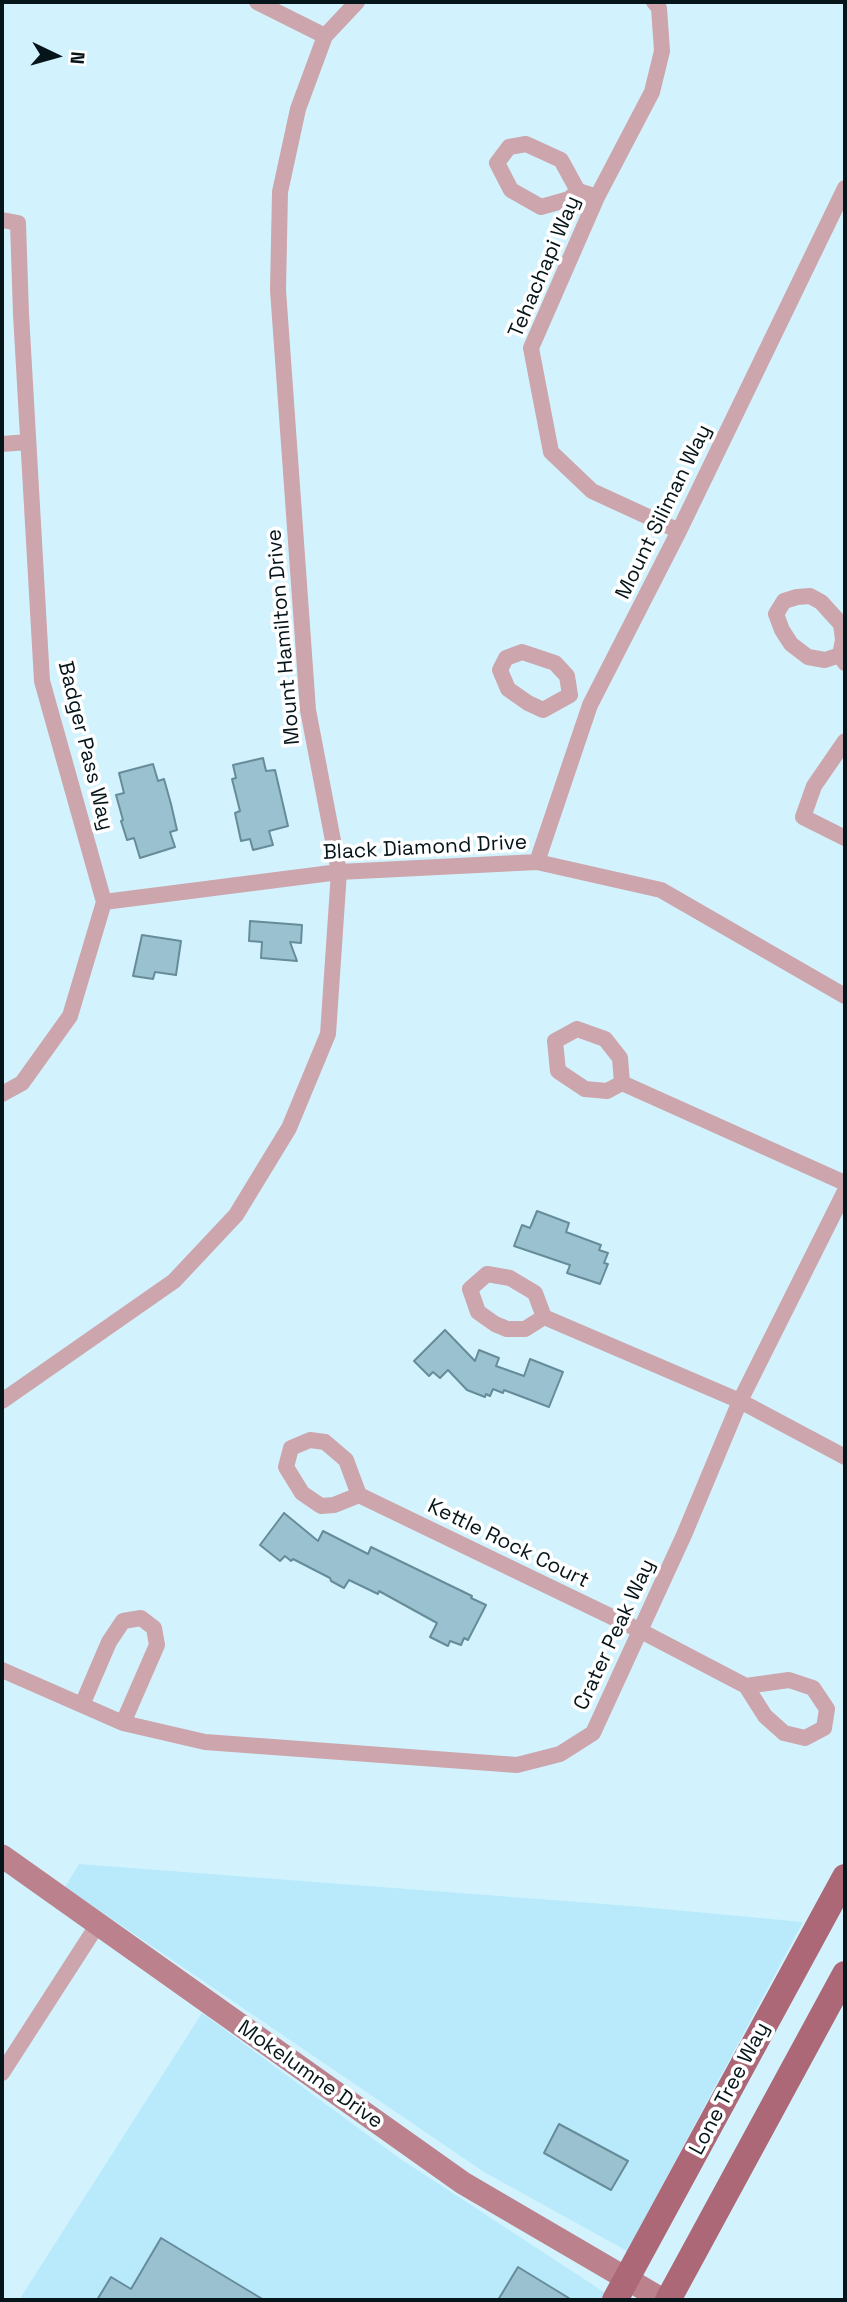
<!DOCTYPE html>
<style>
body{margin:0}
#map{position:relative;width:847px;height:2302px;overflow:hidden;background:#d2f3fe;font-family:"Space Grotesk",sans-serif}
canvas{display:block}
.frame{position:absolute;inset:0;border:4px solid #06151a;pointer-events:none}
.north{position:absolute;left:21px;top:21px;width:70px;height:70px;-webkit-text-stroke:5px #fff;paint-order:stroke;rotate:95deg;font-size:19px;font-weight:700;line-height:28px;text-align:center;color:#06151a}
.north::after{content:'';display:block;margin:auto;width:24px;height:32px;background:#06151a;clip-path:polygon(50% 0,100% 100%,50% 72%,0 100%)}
</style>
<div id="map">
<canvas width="847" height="2302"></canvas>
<div class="frame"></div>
<div class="north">N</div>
</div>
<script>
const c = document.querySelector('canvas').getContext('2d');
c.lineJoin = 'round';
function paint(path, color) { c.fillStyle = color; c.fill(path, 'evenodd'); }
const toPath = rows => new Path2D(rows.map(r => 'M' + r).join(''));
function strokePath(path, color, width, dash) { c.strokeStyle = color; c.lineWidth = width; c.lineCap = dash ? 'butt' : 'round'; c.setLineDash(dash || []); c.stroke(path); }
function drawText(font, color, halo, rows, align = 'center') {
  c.font = font + ' "Space Grotesk",sans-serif'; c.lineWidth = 7; c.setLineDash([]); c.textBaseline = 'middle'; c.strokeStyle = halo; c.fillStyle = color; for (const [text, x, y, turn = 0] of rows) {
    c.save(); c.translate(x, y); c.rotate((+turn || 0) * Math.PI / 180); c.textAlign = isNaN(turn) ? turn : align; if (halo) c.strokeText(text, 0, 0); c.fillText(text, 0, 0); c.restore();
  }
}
const built = toPath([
 [79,1864,631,1906,803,1922,627,2251,484,2172,65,1887],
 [202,2013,399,2158,607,2294,603,2300,19,2300]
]);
const building = toPath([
 [263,758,266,771,275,770,288,826,269,831,273,845,253,850,250,839,241,841,235,813,240,811,232,779,236,778,233,765,263,758],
 [153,764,158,781,164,779,171,804,177,830,170,832,175,847,140,858,134,838,127,840,121,821,123,820,116,795,124,793,119,773,153,764],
 [250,921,302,925,301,943,290,942,297,961,261,958,262,942,249,941,250,921],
 [142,935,181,941,176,975,155,972,153,979,133,976,142,935],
 [537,1211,569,1223,566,1232,601,1245,599,1250,608,1253,604,1263,608,1264,600,1284,567,1273,570,1265,514,1246,522,1225,530,1228,537,1211],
 [445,1330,475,1361,479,1350,499,1358,496,1366,524,1376,530,1359,563,1372,549,1407,504,1390,503,1393,493,1389,490,1396,486,1394,485,1397,467,1390,448,1370,440,1378,433,1372,429,1376,414,1361,445,1330],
 [284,1513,318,1541,323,1531,368,1554,371,1547,472,1596,471,1598,486,1605,468,1640,464,1638,461,1645,450,1641,448,1646,430,1637,437,1623,379,1591,378,1594,349,1580,344,1588,331,1581,330,1578,293,1559,291,1561,285,1556,280,1561,260,1545,284,1513],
 [559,2124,628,2161,611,2190,544,2153,559,2124],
 [161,2238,264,2300,97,2300,111,2277,131,2289,161,2238],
 [518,2267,572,2300,498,2300,518,2267]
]);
const street = toPath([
 [257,2,325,36],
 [654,2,659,8,662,51,652,92,597,197,531,348,551,452,592,491,679,531],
 [578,191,569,199,541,207,511,190,497,163,509,147,526,144,561,160,578,191,597,197],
 [2,220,18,223,21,314,42,681,104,902,70,1016,22,1083,2,1094],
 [2,444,28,442],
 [522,652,555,663,567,676,570,695,543,710,528,703,508,689,500,670,506,658,522,652],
 [840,655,825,660,808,657,791,644,782,630,776,614,784,601,797,597,810,596,821,602,841,624,843,640,840,655,845,663],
 [845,741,814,786,803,817,845,838],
 [537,862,590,705,679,531,845,188],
 [104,902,339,872,537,862,661,890,845,996],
 [577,1029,605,1039,620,1058,622,1083,607,1091,585,1089,558,1071,555,1041,577,1029],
 [622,1083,845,1183],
 [544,1317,525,1329,507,1329,495,1324,478,1312,470,1289,487,1274,510,1278,535,1293,544,1317,740,1401,845,1457],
 [2,1401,174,1281,236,1215,289,1128,328,1034,339,872,308,710,278,290,280,192,298,109,325,36,357,2],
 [359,1495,334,1505,321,1506,302,1493,286,1467,291,1448,310,1440,325,1442,346,1460,359,1495,639,1630,746,1686,765,1716,784,1733,805,1738,824,1728,827,1709,813,1688,789,1680,746,1686],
 [2,1670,123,1723,205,1742,517,1765,560,1754,593,1733,684,1535,740,1401,845,1191],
 [82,1705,109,1642,123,1621,141,1618,154,1628,157,1645,123,1723],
 [2,2073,98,1924]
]);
const secondary = toPath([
 [2,1856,463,2183,663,2300]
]);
const primary = toPath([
 [615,2300,845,1877],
 [668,2300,845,1974]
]);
const streetNames = [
 ["Tehachapi Way",545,267,-67],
 ["Mount Siliman Way",664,512,-64],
 ["Mount Hamilton Drive",284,637,-95],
 ["Badger Pass Way",85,746,76],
 ["Black Diamond Drive",425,848,-3],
 ["Kettle Rock Court",508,1544,26],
 ["Crater Peak Way",615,1635,-65],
 ["Mokelumne Drive",310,2075,35],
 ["Lone Tree Way",730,2089,-62]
];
paint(built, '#b8eafc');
paint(building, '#9ac1cf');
strokePath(building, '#668c9a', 2);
strokePath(street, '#cda5ac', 16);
strokePath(secondary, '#bb828d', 23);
strokePath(primary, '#ad6877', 26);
drawText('21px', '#06151a', '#fff', streetNames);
</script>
